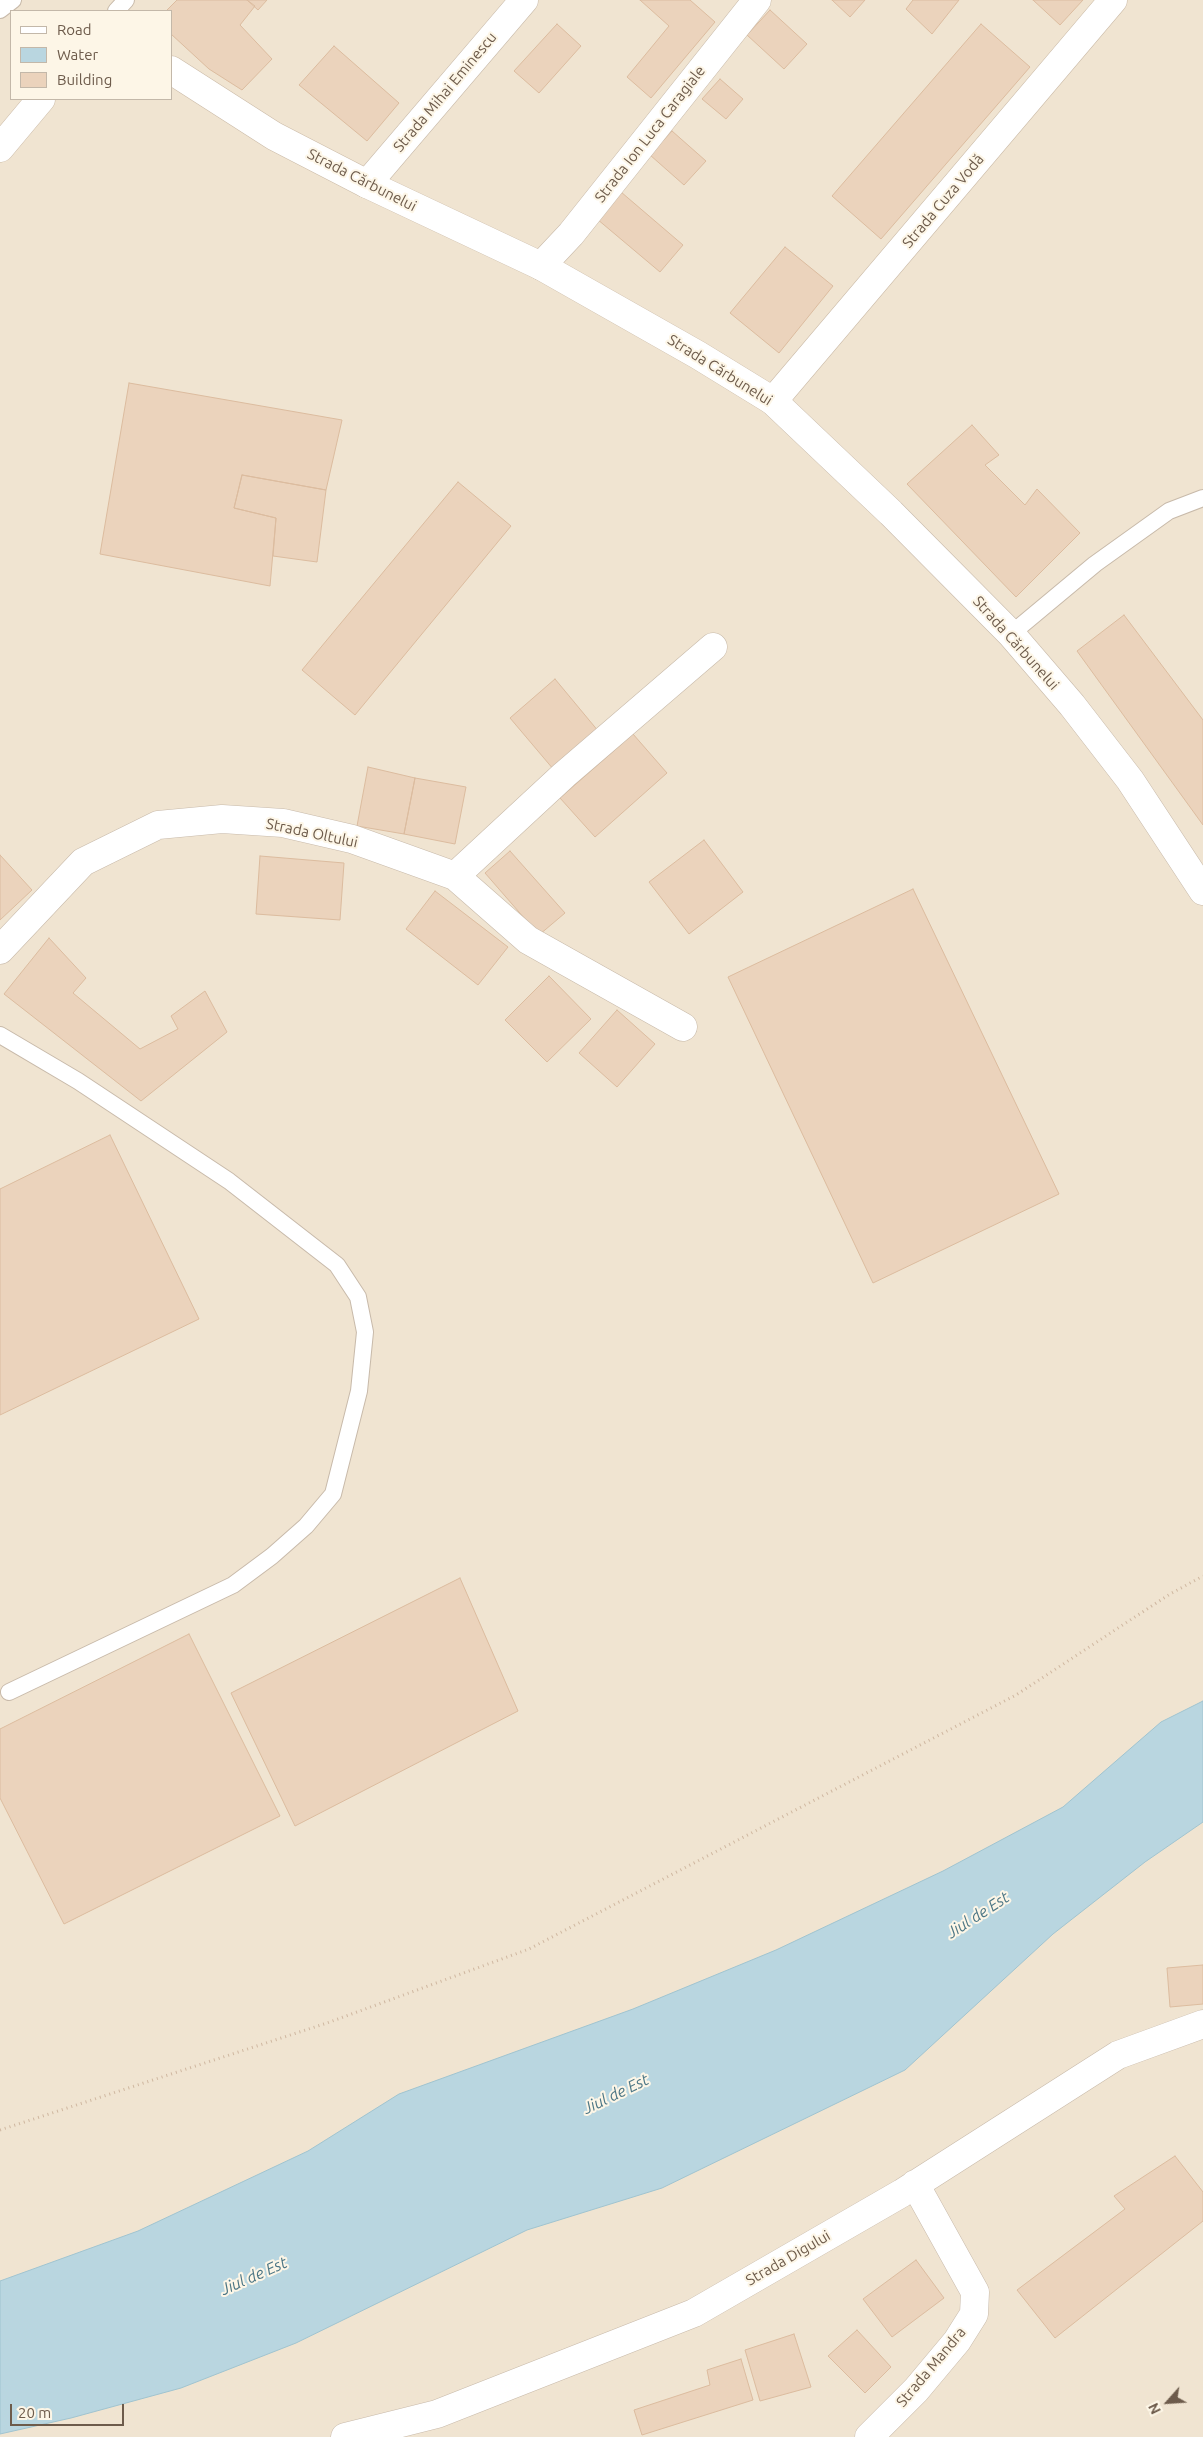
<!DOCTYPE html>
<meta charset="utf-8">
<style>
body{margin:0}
#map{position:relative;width:1203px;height:2437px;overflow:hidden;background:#f9f2e2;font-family:Ubuntu,sans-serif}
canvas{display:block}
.legend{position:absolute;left:10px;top:10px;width:162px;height:90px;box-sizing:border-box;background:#fdf6e7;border:1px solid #c3b8a9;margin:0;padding:6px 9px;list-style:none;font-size:15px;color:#6d5b4b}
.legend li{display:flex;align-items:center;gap:10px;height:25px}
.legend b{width:25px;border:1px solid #c3b8a9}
.north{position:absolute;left:1143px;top:2377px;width:50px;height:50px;-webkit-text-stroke:4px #fdf6e7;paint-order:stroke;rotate:244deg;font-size:14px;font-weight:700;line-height:20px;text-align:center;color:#6d5b4b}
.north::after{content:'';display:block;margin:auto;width:18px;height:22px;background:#6d5b4b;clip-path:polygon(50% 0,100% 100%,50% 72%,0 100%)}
.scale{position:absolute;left:10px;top:2404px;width:114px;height:22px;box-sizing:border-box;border:2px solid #6d5b4b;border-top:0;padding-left:6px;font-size:15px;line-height:18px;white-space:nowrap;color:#6d5b4b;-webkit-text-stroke:4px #fdf6e7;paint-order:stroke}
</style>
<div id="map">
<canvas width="1203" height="2437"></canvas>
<ul class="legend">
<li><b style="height:6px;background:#fff"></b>Road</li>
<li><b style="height:14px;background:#b9d6e0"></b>Water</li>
<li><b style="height:14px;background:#ebd3bc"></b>Building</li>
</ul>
<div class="north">N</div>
<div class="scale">20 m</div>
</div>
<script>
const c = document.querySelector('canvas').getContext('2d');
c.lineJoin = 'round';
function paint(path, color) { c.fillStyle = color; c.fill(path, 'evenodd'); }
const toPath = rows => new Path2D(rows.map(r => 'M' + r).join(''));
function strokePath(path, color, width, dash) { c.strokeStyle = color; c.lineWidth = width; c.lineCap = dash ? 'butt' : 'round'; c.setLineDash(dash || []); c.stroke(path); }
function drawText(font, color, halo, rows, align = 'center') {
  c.font = font + ' Ubuntu,sans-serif'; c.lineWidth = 4; c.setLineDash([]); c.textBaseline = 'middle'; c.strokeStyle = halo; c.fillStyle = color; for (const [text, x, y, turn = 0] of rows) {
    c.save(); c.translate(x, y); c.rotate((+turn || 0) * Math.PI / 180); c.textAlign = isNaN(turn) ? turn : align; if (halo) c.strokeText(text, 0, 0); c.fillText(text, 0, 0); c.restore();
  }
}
const residential = toPath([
 [0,0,1203,0,1203,2437,0,2437],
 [11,11,171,11,171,99,11,99]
]);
const water = toPath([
 [1203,1701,1203,1822,1145,1862,1053,1934,905,2070,662,2188,527,2230,296,2343,181,2388,71,2418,0,2434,0,2281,138,2231,308,2151,399,2094,633,2009,776,1950,943,1871,1063,1807,1161,1722,1203,1701]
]);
const building = toPath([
 [177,0,247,0,255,6,240,25,272,59,242,90,209,69,171,34,171,11,166,11,177,0],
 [247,0,267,0,258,10,247,0],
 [640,0,690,0,715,22,651,98,627,77,669,26,640,0],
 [832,0,865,0,850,17,832,0],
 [913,0,959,0,932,34,906,9,913,0],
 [1033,0,1083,0,1060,25,1033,0],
 [770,10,807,44,784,69,747,35,770,10],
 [557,24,581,46,539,93,514,71,557,24],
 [981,24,1030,67,881,239,832,196,981,24],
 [334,46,399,103,367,141,299,85,334,46],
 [720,79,743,99,726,119,702,99,720,79],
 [672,131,706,161,684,185,650,155,672,131],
 [621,192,683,245,660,272,597,219,621,192],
 [785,247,833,286,779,353,730,313,785,247],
 [129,383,342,420,326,490,242,475,234,508,276,518,270,586,100,554,129,383],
 [972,425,999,455,985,465,1025,505,1037,489,1080,533,1016,597,907,484,972,425],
 [242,475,326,490,317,562,273,556,276,518,234,508,242,475],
 [458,482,511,526,355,715,302,670,458,482],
 [1124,615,1203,720,1203,825,1077,651,1124,615],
 [555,679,599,732,554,770,510,718,555,679],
 [633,734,667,773,595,837,560,798,633,734],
 [368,767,415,778,404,834,357,826,368,767],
 [415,778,466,787,455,844,404,834,415,778],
 [704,840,743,892,689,934,649,882,704,840],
 [510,851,565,913,539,935,485,873,510,851],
 [0,855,32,890,0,920,0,855],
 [260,856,344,863,340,920,256,914,260,856],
 [913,889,1059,1194,873,1283,728,977,913,889],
 [435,891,508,947,478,985,406,929,435,891],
 [49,938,86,978,73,993,140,1049,178,1029,171,1016,205,991,227,1032,141,1101,4,994,49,938],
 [549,976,591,1019,547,1062,505,1020,549,976],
 [617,1010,655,1044,617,1087,579,1053,617,1010],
 [110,1135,199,1319,0,1415,0,1189,110,1135],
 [460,1578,518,1711,295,1826,231,1693,460,1578],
 [189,1634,280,1816,64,1924,0,1798,0,1729,189,1634],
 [1203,1965,1203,2004,1170,2007,1167,1968,1203,1965],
 [1175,2156,1203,2192,1203,2221,1055,2338,1017,2290,1125,2209,1114,2196,1175,2156],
 [916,2260,944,2298,892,2337,863,2299,916,2260],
 [857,2330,891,2367,865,2393,828,2356,857,2330],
 [794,2334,811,2387,760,2401,745,2350,794,2334],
 [741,2359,753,2400,642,2435,634,2410,710,2385,707,2370,741,2359]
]);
const path = toPath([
 [0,2130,327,2023,529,1949,1016,1695,1170,1594,1203,1576]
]);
const lane = toPath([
 [0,10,13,0],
 [116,11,126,0],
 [1011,634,1095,564,1169,511,1203,498],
 [0,1035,78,1081,229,1181,337,1265,358,1297,365,1332,359,1391,333,1494,306,1526,272,1556,233,1585,9,1692]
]);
const street = toPath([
 [367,184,524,0],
 [541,266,571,234,757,0],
 [773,401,891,513,1011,634,1072,705,1130,780,1203,891],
 [455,876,564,775,713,647],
 [0,950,83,862,158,825,222,819,283,823,352,839,455,876,528,940,683,1027],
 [345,2437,437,2414,694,2313,902,2193,1118,2055,1203,2024],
 [869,2437,916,2390,957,2341,974,2314,975,2292,915,2184]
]);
const secondary = toPath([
 [171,70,274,136,367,184,541,266,698,355,773,401,1113,0],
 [0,148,41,99]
]);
const streetNames = [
 ["Strada Mihai Eminescu",445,92,-50],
 ["Strada Ion Luca Caragiale",650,134,-52],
 ["Strada Cărbunelui",362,180,27],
 ["Strada Cuza Vodă",943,201,-50],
 ["Strada Cărbunelui",720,370,32],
 ["Strada Cărbunelui",1016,643,48],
 ["Strada Oltului",312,833,12],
 ["Strada Digului",788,2258,-30],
 ["Strada Mandra",931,2367,-50]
];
const waterNames = [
 ["Jiul de Est",978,1915,-33],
 ["Jiul de Est",616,2094,-26],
 ["Jiul de Est",254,2276,-24]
];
paint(residential, '#f0e4d1');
paint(water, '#b9d6e0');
strokePath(water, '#a0c4d0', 1);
paint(building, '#ebd3bc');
strokePath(building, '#dcbc9f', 1);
strokePath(lane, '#c8baaa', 18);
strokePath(street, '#c8baaa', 29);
strokePath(secondary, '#cbbba8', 29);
strokePath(path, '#cfb7a0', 3, [1, 4]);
strokePath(lane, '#fff', 16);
strokePath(street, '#fff', 28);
strokePath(secondary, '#fff', 28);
drawText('15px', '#6d5b4b', '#fdf6e7', streetNames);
drawText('italic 16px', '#4c7685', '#fdf6e7', waterNames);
</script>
